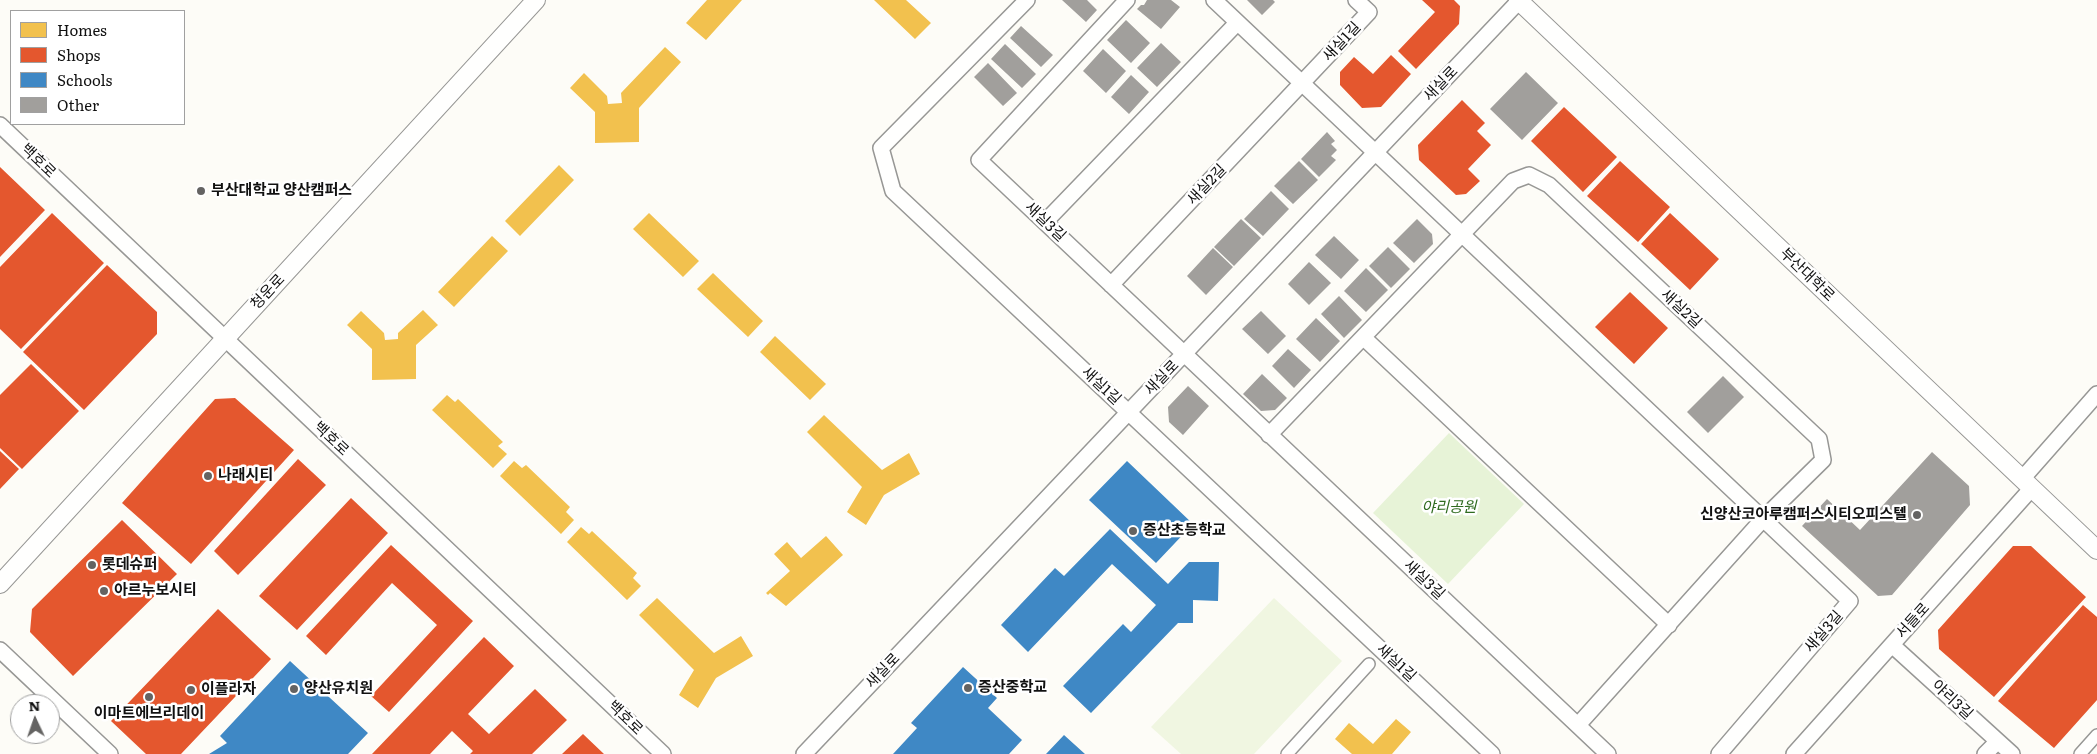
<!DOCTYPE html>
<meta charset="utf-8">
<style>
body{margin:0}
#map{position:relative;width:2097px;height:754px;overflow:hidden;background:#fdfcf7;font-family:Literata,serif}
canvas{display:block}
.legend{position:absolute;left:10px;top:10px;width:175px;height:115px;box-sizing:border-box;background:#fff;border:1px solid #a0a0a0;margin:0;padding:6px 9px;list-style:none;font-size:15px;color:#111}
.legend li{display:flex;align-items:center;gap:10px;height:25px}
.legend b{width:25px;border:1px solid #a0a0a0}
.north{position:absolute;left:10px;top:694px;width:50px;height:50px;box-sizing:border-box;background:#fff;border:1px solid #a0a0a0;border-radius:50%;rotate:357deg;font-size:14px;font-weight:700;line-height:20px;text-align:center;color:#111}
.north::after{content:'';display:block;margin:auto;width:18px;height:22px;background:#646362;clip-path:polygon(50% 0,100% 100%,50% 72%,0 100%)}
</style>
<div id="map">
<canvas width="2097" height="754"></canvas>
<ul class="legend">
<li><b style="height:14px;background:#f2c14e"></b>Homes</li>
<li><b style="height:14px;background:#e4572e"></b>Shops</li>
<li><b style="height:14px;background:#3f88c5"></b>Schools</li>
<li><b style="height:14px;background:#a19f9c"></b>Other</li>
</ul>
<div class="north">N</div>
</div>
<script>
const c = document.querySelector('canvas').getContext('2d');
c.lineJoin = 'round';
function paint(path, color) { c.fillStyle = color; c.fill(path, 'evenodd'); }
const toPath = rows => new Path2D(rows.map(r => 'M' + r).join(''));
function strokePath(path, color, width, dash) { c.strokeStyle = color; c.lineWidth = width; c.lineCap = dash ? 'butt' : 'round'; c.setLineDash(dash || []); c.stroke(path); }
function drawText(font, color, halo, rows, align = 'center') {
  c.font = font + ' Literata,"Noto Sans KR",serif'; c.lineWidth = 5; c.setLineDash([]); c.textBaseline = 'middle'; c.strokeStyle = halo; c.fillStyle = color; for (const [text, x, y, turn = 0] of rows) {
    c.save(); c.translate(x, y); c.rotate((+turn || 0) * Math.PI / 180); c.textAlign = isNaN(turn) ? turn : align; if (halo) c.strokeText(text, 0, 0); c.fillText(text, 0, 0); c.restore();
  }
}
const green = toPath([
 [1449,433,1524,504,1448,584,1373,513]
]);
const pitch = toPath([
 [1274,598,1342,661,1254,754,1181,754,1151,727]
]);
const homes = toPath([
 [707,0,742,0,706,40,686,23],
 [874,0,906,0,931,23,915,39],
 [665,47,681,62,639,108,639,142,595,143,595,112,570,88,584,73,607,96,608,104,622,103,621,93],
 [559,165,574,180,520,236,505,221],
 [649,213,699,261,683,277,633,229],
 [492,236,508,251,454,307,438,292],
 [713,273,763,321,748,337,697,289],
 [423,310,438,325,416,345,416,379,372,380,372,349,347,325,361,311,384,333,385,340,398,339,398,333],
 [775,336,826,384,810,400,760,352],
 [447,395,455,402,458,399,503,442,498,446,507,454,493,468,432,410],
 [824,415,882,470,909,453,920,474,884,495,866,525,847,512,862,487,807,432],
 [514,461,522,468,526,465,570,507,566,512,574,520,561,534,500,476],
 [581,527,589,534,592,531,637,573,633,578,641,586,627,600,567,542],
 [826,536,843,555,786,606,770,593,768,595,766,593,790,571,774,554,787,542,801,558],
 [657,598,714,653,741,636,753,656,716,678,698,708,679,695,694,670,639,615],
 [1396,719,1411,732,1392,754,1352,754,1335,739,1349,723,1373,744]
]);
const shops = toPath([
 [1422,0,1454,0,1460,6,1459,24,1416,69,1398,51,1435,12],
 [1391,55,1411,74,1381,107,1362,108,1340,85,1340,72,1354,57,1373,74],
 [1462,100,1485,123,1477,131,1491,145,1468,169,1480,181,1466,194,1456,195,1419,160,1418,145],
 [1564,107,1617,157,1583,192,1531,141],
 [1620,161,1670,207,1638,242,1587,196],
 [0,167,45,210,0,257],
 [52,213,104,263,21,349,0,329,0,267],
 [1670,213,1719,259,1690,290,1641,244],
 [107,265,157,312,157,334,84,410,23,352],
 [1630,292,1668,328,1634,364,1595,327],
 [31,364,79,411,22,469,0,448,0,395],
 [235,398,294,450,191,564,122,503,215,399],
 [0,451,19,469,0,489],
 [298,459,326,485,238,575,214,551],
 [351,498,388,533,297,630,259,596],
 [122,520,177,574,73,676,30,632,32,609],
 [391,545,473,621,389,712,371,696,437,625,392,583,326,655,306,636],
 [2013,546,2031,546,2086,597,1994,697,1939,649,1938,630],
 [2083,605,2097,617,2097,700,2054,748,1998,701],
 [218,609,271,659,181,754,146,754,111,721],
 [484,637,514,666,468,714,489,734,535,689,567,720,532,754,470,754,473,751,452,731,430,754,372,754],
 [583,734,604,754,562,754]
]);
const schools = toPath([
 [1127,461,1193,524,1156,563,1089,500],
 [1110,529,1168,584,1189,562,1219,562,1218,601,1193,600,1193,623,1178,623,1091,713,1063,686,1123,624,1131,632,1156,605,1112,564,1028,652,1001,625,1055,568,1064,576],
 [290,661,368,733,348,754,209,754,227,743,220,736],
 [963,667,997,698,988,708,1022,740,1009,754,893,754,917,728,911,723],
 [1064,735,1085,754,1046,754]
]);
const building = toPath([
 [1062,0,1087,0,1097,10,1086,22],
 [1147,0,1171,0,1180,7,1161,29,1137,9,1141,5,1144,5],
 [1247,0,1273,0,1275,2,1262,15],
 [1126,20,1150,43,1131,63,1107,40],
 [1021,26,1053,55,1041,67,1010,38],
 [1161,43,1181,62,1157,87,1137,68],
 [1005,44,1036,74,1022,88,991,59],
 [1103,49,1126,71,1106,93,1083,71],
 [988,63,1017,93,1003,106,974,77],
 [1526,72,1558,103,1522,140,1490,109],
 [1131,75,1149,92,1129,114,1111,97],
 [1327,132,1335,141,1331,144,1337,150,1331,156,1336,160,1319,177,1301,159],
 [1299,161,1318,180,1293,204,1274,186],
 [1271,191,1289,209,1263,236,1244,219],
 [1241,219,1261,238,1234,266,1214,247],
 [1417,219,1432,234,1433,244,1414,263,1393,243],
 [1334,236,1359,260,1341,279,1315,255],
 [1388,247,1410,269,1391,288,1369,266],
 [1213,248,1233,267,1206,295,1187,276],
 [1309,262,1331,283,1309,305,1288,284],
 [1366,268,1388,290,1366,312,1344,291],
 [1339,296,1362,320,1344,338,1321,314],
 [1261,311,1286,336,1268,354,1242,329],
 [1316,318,1340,341,1320,362,1296,339],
 [1288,349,1311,370,1294,388,1272,366],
 [1262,374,1287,398,1275,410,1261,411,1243,394],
 [1723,376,1744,397,1708,433,1687,412],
 [1188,386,1209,406,1183,435,1169,422,1168,407],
 [1932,452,1969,486,1970,505,1892,595,1878,596,1802,526,1827,499,1860,530]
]);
const pedestrian = toPath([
 [1287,754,1369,664],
 [2080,754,2097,735]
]);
const minor = toPath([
 [1027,0,881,148,893,191,1492,754],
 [1127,0,979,160,1608,754],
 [1214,0,1850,601,1719,754],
 [0,125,663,754],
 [1045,222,1237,23],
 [1111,285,1369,12,1356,0],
 [1364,338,1669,625],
 [1269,435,1513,181,1529,175,1549,185,1819,439,1823,460,1764,518,1578,725],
 [2022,479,2097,394],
 [1892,645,2012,754],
 [0,650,110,754],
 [804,754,1519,1],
 [1794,754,2032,488],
 [1985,754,1997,742]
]);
const tertiary = toPath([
 [1518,0,2097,550],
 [0,584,536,0]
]);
const markers = [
 [201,191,5,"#646362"],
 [208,476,5,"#646362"],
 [1917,515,5,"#646362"],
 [1133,531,5,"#646362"],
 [92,565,5,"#646362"],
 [104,591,5,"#646362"],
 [968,688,5,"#646362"],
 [294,689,5,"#646362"],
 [191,690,5,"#646362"],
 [149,697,5,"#646362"]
];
const streetNames = [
 ["새실1길",1342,42,-47],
 ["새실로",1441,84,-46],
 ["백호로",38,161,44],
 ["새실2길",1207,185,-46],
 ["새실3길",1045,222,43],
 ["부산대학로",1807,275,44],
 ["청운로",268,292,-47],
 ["새실2길",1681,309,43],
 ["새실로",1162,378,-46],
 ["새실1길",1101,386,43],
 ["백호로",331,439,43],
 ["새실3길",1424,580,43],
 ["서들로",1913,621,-48],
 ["새실3길",1824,632,-49],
 ["새실1길",1396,663,43],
 ["새실로",883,671,-46],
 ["야리3길",1952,700,43],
 ["백호로",625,718,44]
];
const poiNames = [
 ["부산대학교 양산캠퍼스",211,191],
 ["나래시티",218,476],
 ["신양산코아루캠퍼스시티오피스텔",1907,515,"right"],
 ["증산초등학교",1143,531],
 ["롯데슈퍼",102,565],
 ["아르누보시티",114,591],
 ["증산중학교",978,688],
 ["양산유치원",304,689],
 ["이플라자",201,690],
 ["이마트에브리데이",149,714,"center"]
];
const parkNames = [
 ["야리공원",1449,508]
];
paint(green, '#e7f3d7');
paint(pitch, '#f0f6e1');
paint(homes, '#f2c14e');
paint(shops, '#e4572e');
paint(schools, '#3f88c5');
paint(building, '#a19f9c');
strokePath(pedestrian, '#979795', 14);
strokePath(minor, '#979795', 18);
strokePath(tertiary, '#979795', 20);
strokePath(pedestrian, '#fffffe', 11);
strokePath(minor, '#fffffe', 15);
strokePath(tertiary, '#fffffe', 18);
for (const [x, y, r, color] of markers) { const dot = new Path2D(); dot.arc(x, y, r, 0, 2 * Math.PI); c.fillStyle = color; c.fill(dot); strokePath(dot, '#fff', 2); }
drawText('15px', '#111', '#fff', streetNames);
drawText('bold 15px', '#111', '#fff', poiNames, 'left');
drawText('italic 15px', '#2f6b1f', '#fff', parkNames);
</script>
